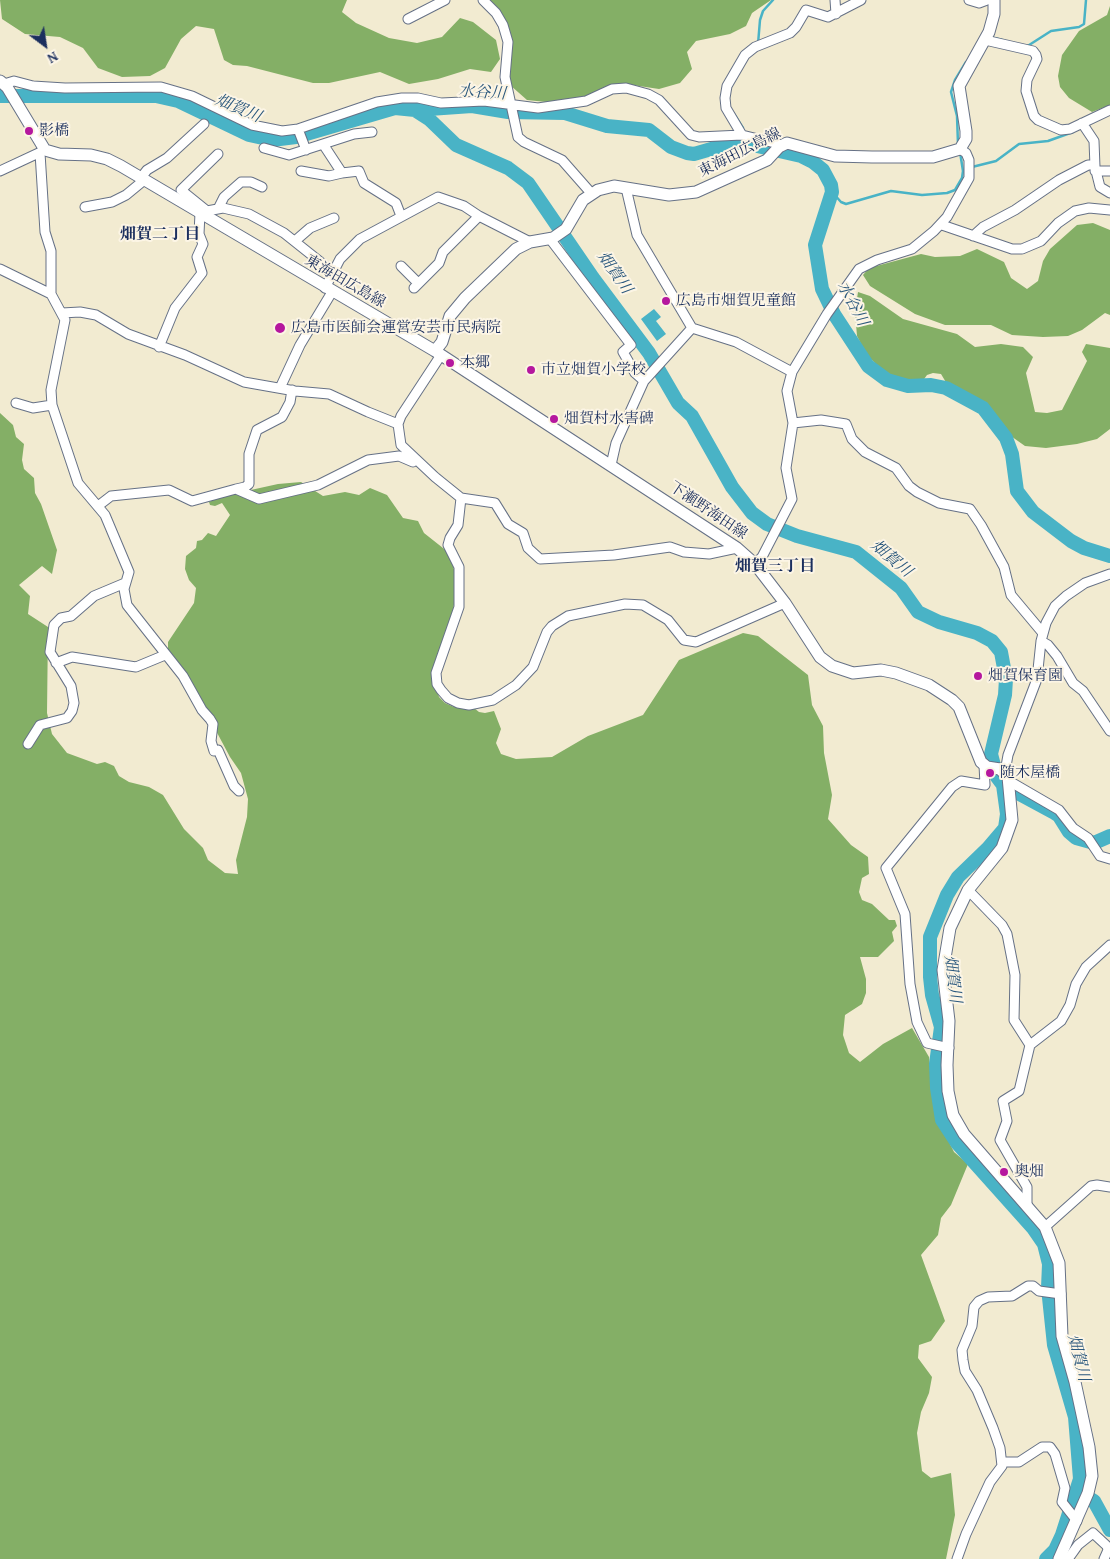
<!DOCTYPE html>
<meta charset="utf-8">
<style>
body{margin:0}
#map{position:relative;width:1110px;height:1559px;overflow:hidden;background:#f2ebd1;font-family:"Gentium Book Plus",serif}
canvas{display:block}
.north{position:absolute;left:20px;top:20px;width:50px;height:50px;-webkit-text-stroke:4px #fcf5e5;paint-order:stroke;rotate:149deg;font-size:14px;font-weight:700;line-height:20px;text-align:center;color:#1b2f5e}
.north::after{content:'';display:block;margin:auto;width:18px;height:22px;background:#1b2f5e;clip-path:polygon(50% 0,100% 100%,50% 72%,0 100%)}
</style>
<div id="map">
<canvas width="1110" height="1559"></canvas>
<div class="north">N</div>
</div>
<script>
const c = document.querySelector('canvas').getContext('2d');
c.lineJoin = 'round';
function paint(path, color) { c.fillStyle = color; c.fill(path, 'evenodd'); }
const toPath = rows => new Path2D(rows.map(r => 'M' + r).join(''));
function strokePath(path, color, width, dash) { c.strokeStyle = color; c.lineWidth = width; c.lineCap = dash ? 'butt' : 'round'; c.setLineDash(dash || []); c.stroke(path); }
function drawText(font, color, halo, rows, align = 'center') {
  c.font = font + ' "Gentium Book Plus","Noto Serif JP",serif'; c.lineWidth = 4; c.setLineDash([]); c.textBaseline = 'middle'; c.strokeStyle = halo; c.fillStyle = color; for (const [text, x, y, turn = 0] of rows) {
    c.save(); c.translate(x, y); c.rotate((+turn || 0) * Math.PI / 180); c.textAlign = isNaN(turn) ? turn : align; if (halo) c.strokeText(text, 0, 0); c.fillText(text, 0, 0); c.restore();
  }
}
const forest = toPath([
 [0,0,347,0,342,12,356,23,389,38,417,43,442,37,460,18,473,22,496,40,500,59,491,72,470,69,438,79,409,84,380,72,329,83,313,83,247,66,233,65,224,60,214,29,196,26,181,39,165,68,150,76,122,77,98,68,83,48,60,37,25,34,2,19],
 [489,0,771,0,752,13,746,26,730,34,696,41,687,52,692,69,680,83,659,89,619,83,595,94,586,100,556,103,527,100,510,85,508,74,510,32,500,11],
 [1110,6,1110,105,1092,112,1069,98,1060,87,1058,76,1062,55,1079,31,1107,15],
 [1093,223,1110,230,1110,315,1105,313,1082,330,1068,336,1043,337,1012,335,991,325,945,325,915,314,870,286,863,275,869,268,921,254,935,257,960,256,977,249,1004,262,1011,278,1027,289,1038,281,1043,261,1050,249,1077,225],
 [858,292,870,296,903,319,957,334,975,347,1001,344,1023,347,1033,357,1026,373,1035,412,1047,413,1062,410,1087,361,1082,352,1086,344,1110,348,1110,429,1097,439,1077,444,1046,448,1025,446,1008,434,996,419,982,412,968,396,950,389,941,374,933,373,927,375,919,386,903,384,889,377,866,354,857,336,855,312],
 [0,413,13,425,16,437,24,444,22,460,24,469,34,478,35,493,41,504,57,550,52,574,42,566,19,585,30,596,28,614,48,627,47,713,52,734,67,753,97,764,105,762,114,766,119,776,129,782,149,787,163,795,184,829,203,848,208,860,225,873,238,874,236,860,247,817,248,799,241,773,230,757,182,667,168,655,168,642,194,603,196,588,189,580,185,569,186,556,196,548,197,541,202,540,208,533,216,536,230,515,222,503,215,506,210,505,209,502,219,497,278,484,301,482,323,496,345,492,359,495,370,488,387,495,403,518,418,521,424,533,448,552,457,578,451,630,437,658,433,671,439,697,445,703,454,707,474,708,479,712,485,713,494,711,501,729,496,743,501,754,516,759,552,757,588,736,643,715,679,660,743,633,758,636,808,675,812,705,823,726,824,753,832,795,828,819,851,845,868,857,869,874,862,878,859,892,862,900,872,904,889,920,895,920,897,926,892,932,894,941,878,957,860,957,866,979,866,993,862,1004,845,1015,843,1035,849,1053,860,1062,883,1044,912,1028,929,1057,935,1114,954,1152,968,1164,951,1205,941,1218,938,1235,921,1255,945,1321,931,1341,919,1345,918,1358,932,1377,929,1393,921,1412,917,1433,922,1471,931,1478,951,1473,955,1515,946,1559,0,1559]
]);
const water = toPath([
 [654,309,661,317,656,321,666,334,657,341,641,319]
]);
const stream = toPath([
 [990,37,1002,40],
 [758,44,760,20,763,11,773,0],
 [1026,47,1051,31,1079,27,1084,24,1086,0],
 [734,114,743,128],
 [958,144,957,116,951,92,955,80,966,62],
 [972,167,996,161,1019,144,1048,141,1073,132],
 [832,192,841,202,846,204,891,191,922,195,947,193,955,190,962,178,963,171,960,152]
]);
const river = toPath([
 [0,96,156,96,178,101,249,135,272,140,296,137,395,108,415,110,472,106,508,112,565,113,607,126,649,130,671,147,687,153,694,154,732,143,744,143,801,156,813,162,823,170,831,185,832,192,815,245,822,289,834,314,868,366,887,380,908,386,931,385,946,388,983,408,1006,438,1012,454,1017,491,1033,512,1071,541,1084,548,1110,556],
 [415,110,429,119,456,145,508,168,528,183,593,278,649,353,678,403,692,416,732,487,752,513,767,524,797,536,856,552,901,588,918,612,939,622,977,633,992,641,1001,652,1006,679,1005,695,991,754,997,777,1003,785,1007,814,1005,828,988,848,958,877,947,895,930,937,930,977,932,995,941,1027,936,1064,937,1088,942,1120,957,1143,1033,1228,1044,1244,1049,1264,1048,1288,1054,1345,1075,1417,1080,1479,1062,1535,1055,1550,1046,1559],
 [1003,785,1053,812,1059,816,1069,832,1076,838,1094,843,1110,836],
 [1077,1491,1094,1501,1110,1530]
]);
const minor = toPath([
 [483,0,496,13,503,25,508,42,505,77,518,137,524,142,562,160,591,193],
 [835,0,836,14],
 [969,0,979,3,987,0],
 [408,19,445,0],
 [985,40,1033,51,1036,55,1037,59,1027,80,1026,91,1034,116,1038,120,1061,130,1070,129,1110,110],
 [4,84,14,81,33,86,65,88,161,87,192,96,252,125,282,131,298,129,377,102,402,98,418,98,441,103,484,101,538,108,586,101,612,89,626,88,648,94,659,100,691,135,699,137,742,135,783,145],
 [1082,123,1094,141,1095,167,1100,187,1110,193],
 [298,129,306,150],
 [742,135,726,108,725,98,727,86,745,55,755,47,790,33,796,27,806,10,828,17,861,0],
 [323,144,342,173,359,171,364,183,396,203,401,216],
 [264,148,289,155,354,134,372,132],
 [40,153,45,232,51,251,51,294,65,320,51,390,52,405,78,483,105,515,129,572,124,589,127,605,183,676,202,710,210,719,213,724,211,741,214,751,218,750,234,786,239,791],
 [0,171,45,150],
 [301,171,329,176,342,173],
 [1095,171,1110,171],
 [140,179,147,170,167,158,204,124],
 [626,188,637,235,692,328,736,342,792,372],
 [85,207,112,202,126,195,143,181],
 [218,209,224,197,241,182,251,182,262,187],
 [207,211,181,190,218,154],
 [203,215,207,211,223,208,249,214,284,233,333,272],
 [942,225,1012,249,1022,249,1041,241,1058,223,1075,211,1089,208,1110,210],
 [973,236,983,227,1015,210,1059,180,1088,165,1095,165],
 [550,239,631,345,623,352,635,373,644,381],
 [295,241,310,228,334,218],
 [401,266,418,283],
 [0,269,51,294],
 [325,288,340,259,360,239,438,197,464,206,479,216,530,242],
 [414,288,439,263,443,252,479,216],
 [62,313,80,312,96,315,128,334,185,355,244,382,295,391,329,394,368,412,398,424],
 [159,347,175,308,202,273,197,257,203,244,199,234,200,213],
 [441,355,401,416,398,424,401,445,435,477,461,498,495,503,508,524,523,533,528,548,540,559,614,555,670,547,684,552,709,554,737,548],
 [280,388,300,345,332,292],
 [16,403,33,408,52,405],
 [793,423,821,420,846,424,852,439,865,452,896,468,909,486,917,492,939,503,970,509,981,525,1004,567,1011,595,1042,632],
 [611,465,616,443,644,381,692,328],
 [236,489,245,487,249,484,249,454,257,430,282,417,290,402,292,390],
 [461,498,458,525,450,538,448,545,459,567,459,607,436,673,437,684,441,690,448,698,458,703,469,705,493,700,516,685,533,667,547,632,552,626,568,616,625,604,643,605,668,620,684,640,696,642,785,603],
 [98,506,111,496,169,490,192,501,236,489,259,499,318,485,368,460,399,456,413,462],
 [755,564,762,557,792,499,786,468,793,423,787,391,792,372,827,314,859,269,877,260,912,249,934,231,947,217,969,178,969,160,966,153,960,149],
 [1110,574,1085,583,1066,596,1055,606,1046,623,1041,641,1048,645,1057,656,1073,683,1083,691,1110,731],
 [56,663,72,657,136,667,165,655],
 [28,744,40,725,67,718,72,711,74,703,71,686,50,652,54,625,61,618,71,616,94,596,125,583],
 [1005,772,1008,755,1037,679,1041,641],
 [1009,781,1059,810,1073,828,1088,838,1100,856,1110,859],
 [968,890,1002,925,1007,934,1015,975,1014,1020,1030,1045],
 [949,1048,927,1043,917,1022,910,984,905,914,886,868,952,787,961,781,985,785,984,765],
 [1027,1205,1027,1187,1000,1140,1007,1121,1003,1101,1019,1091,1030,1045,1061,1021,1070,1005,1076,984,1086,967,1110,945],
 [1045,1227,1091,1186,1097,1185,1110,1187],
 [1002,1462,1019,1462,1042,1447,1050,1447,1055,1454,1065,1488,1062,1502,1077,1521],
 [957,1559,966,1534,990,1482,1002,1466,1000,1448,993,1428,977,1390,965,1371,963,1360,962,1350,972,1326,974,1307,979,1301,988,1297,1012,1296,1028,1286,1033,1286,1039,1291,1061,1294],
 [1068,1559,1078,1545,1093,1533,1107,1546,1108,1550,1104,1559]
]);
const major = toPath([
 [0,81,7,87,45,150,59,154,91,155,107,159,121,166,435,351,737,548,755,564,785,603,820,657,832,666,853,673,881,670,896,673,929,685,952,700,959,707,981,762,987,767,1000,769,1008,777,1012,820,1002,848,968,890,950,928,943,970,949,1021,947,1065,948,1091,953,1115,964,1134,1045,1227,1059,1263,1062,1336,1075,1382,1089,1447,1092,1476,1088,1493,1059,1559],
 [435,351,442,342,450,316,465,298,516,249,530,242,553,238,566,229,583,200,598,190,614,186,669,195,696,192,767,160,779,147,787,143,835,156,872,157,933,157,960,149,966,139,966,131,959,86,989,32,994,14,994,0]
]);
const markers = [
 [29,131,5,"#b5179e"],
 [666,301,5,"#b5179e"],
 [280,328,6,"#b5179e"],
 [450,363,5,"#b5179e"],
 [531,370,5,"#b5179e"],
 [554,419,5,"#b5179e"],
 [978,676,5,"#b5179e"],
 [990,773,5,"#b5179e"],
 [1004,1172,5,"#b5179e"]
];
const poiNames = [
 ["影橋",39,131],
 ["広島市畑賀児童館",676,301],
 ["広島市医師会運営安芸市民病院",291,328],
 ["本郷",460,363],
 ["市立畑賀小学校",541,370],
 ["畑賀村水害碑",564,419],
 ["畑賀保育園",988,676],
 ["随木屋橋",1000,773],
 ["奥畑",1014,1172]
];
const streetNames = [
 ["東海田広島線",740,153,-27],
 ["東海田広島線",345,282,30],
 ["下瀬野海田線",708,511,34]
];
const waterNames = [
 ["水谷川",482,93,4],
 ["畑賀川",238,109,23],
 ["畑賀川",614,273,55],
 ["水谷川",852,304,62],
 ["畑賀川",891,559,40],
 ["畑賀川",952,979,83],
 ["畑賀川",1078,1358,76]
];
const neighbourhoodNames = [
 ["畑賀二丁目",160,235],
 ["畑賀三丁目",775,567]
];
paint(forest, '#84af66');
paint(water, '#49b3c6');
strokePath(stream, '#49b3c6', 2.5);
strokePath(river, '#49b3c6', 14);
strokePath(minor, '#667186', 11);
strokePath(major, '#667186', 13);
strokePath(minor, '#fff', 9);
strokePath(major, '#fff', 11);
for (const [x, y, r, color] of markers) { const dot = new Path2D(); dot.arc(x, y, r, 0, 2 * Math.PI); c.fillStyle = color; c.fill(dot); strokePath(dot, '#fcf5e5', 2); }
drawText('15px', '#1b2f5e', '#fcf5e5', poiNames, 'left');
drawText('15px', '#1b2f5e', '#fcf5e5', streetNames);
drawText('italic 16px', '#29577d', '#fcf5e5', waterNames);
drawText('bold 16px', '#1b2f5e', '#fcf5e5', neighbourhoodNames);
</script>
